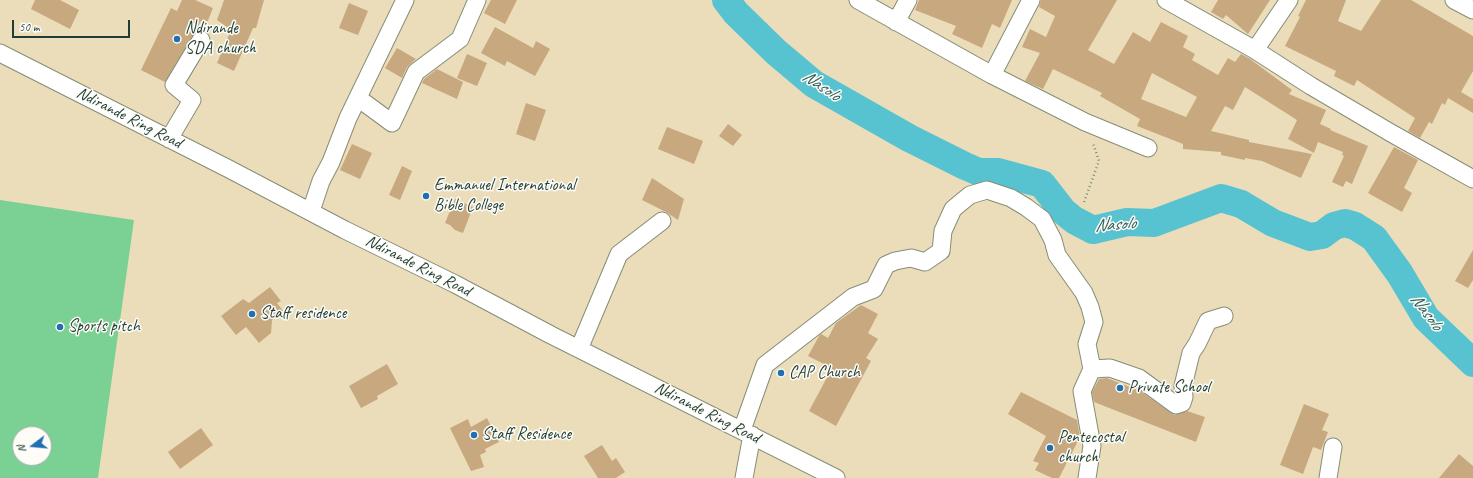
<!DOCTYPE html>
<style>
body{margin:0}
#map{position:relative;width:1473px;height:478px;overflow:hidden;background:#ebddba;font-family:Caveat,sans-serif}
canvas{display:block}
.north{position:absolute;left:12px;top:426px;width:40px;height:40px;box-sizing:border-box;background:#fdfcf7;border:1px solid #a4b0a9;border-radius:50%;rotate:254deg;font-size:11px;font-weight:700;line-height:16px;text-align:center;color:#1f3d34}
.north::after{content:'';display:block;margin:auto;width:14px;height:18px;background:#1f6fb2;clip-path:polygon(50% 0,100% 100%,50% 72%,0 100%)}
.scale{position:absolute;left:12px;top:20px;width:118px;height:18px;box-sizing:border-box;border:2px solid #1f3d34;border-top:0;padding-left:5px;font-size:12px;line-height:14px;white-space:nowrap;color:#1f3d34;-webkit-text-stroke:3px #fdfcf7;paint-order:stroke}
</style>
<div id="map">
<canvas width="1473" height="478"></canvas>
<div class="north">N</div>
<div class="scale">50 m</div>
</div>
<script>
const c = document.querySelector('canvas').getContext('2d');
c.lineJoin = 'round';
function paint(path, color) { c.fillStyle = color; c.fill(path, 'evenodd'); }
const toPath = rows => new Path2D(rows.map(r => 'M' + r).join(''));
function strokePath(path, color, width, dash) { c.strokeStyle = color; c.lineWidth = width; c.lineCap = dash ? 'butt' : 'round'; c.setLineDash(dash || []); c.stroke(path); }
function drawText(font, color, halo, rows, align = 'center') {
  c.font = font + ' Caveat,sans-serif'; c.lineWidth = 3; c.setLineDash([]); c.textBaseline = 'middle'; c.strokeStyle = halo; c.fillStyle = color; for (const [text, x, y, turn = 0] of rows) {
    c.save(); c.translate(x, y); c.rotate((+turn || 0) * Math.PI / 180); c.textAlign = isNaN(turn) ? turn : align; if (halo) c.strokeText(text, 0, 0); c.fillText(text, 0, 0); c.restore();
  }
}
const green = toPath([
 [0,200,134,220,98,478,0,478],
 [20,434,44,434,44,458,20,458]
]);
const river = toPath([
 [726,0,736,13,776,52,814,84,909,138,965,166,979,172,998,172,1042,184,1063,211,1074,220,1093,230,1127,222,1154,223,1221,198,1241,204,1273,223,1310,237,1322,235,1334,226,1345,223,1355,226,1374,238,1400,274,1426,318,1473,363]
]);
const building = toPath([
 [35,0,60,0,79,10,70,29,31,9],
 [182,0,195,0,213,8,207,23,201,21,195,32,165,82,141,70,171,8,177,11],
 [224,0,264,0,256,28,253,28,234,71,217,63,231,30,217,20],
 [491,0,517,0,505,24,484,13],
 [919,0,1012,0,1000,28,992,24,982,48,952,34,956,26,915,10],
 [1041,0,1117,0,1088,50,1114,64,1133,32,1150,42,1161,22,1188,36,1183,47,1195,54,1192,60,1218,75,1228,58,1235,62,1241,54,1250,59,1292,90,1289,94,1326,110,1320,124,1331,129,1330,130,1368,146,1352,184,1346,181,1343,187,1332,182,1344,156,1342,155,1343,152,1318,142,1314,153,1288,139,1297,120,1245,87,1233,110,1225,106,1211,131,1249,140,1249,142,1312,154,1301,178,1262,161,1245,158,1245,160,1221,155,1221,152,1183,149,1183,144,1137,126,1140,119,1100,96,1102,93,1053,69,1043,89,1025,81,1040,53,1022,47,1030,29,1046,37,1055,16,1039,7],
 [1152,73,1197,97,1186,117,1141,99],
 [1218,0,1270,0,1248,34,1226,15,1223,19,1211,12],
 [1306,0,1346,0,1338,21,1361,31,1381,0,1411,0,1473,36,1473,71,1461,92,1473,99,1473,113,1448,98,1445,105,1442,103,1432,124,1429,122,1420,138,1408,131,1415,118,1357,80,1354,86,1334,76,1336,71,1285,46,1300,17,1298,16],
 [349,3,368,11,358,35,339,28],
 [495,27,533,48,536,41,550,49,535,76,507,61,505,66,481,53],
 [397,48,416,59,407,67,402,78,385,68],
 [467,54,487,63,477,86,457,78],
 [437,69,463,82,457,99,422,83,424,79],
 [526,103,546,110,535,141,516,134],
 [728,124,742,135,733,146,719,136],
 [667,127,703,141,694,164,658,149],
 [352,144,372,153,360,179,340,170],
 [1394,147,1418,160,1404,188,1412,193,1402,212,1368,193],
 [402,166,412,171,400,200,389,195],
 [652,178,684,199,678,220,666,212,642,200],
 [455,199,473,207,463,233,455,230,450,225,445,223],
 [1473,250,1473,280,1468,288,1455,281],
 [270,287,281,301,277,303,283,311,272,320,271,333,259,343,246,327,236,335,221,316,243,299,249,303],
 [861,305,878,314,868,333,878,339,866,358,871,361,836,426,809,411,832,368,808,356,819,336,821,334,828,338,836,323],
 [387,364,398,384,377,396,378,399,361,408,349,386],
 [1107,378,1140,391,1174,415,1187,411,1205,417,1196,442,1094,402,1092,392,1099,379],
 [1021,392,1077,420,1080,437,1059,478,1052,478,1035,470,1039,463,1033,461,1046,436,1008,414],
 [1304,404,1329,414,1322,430,1328,432,1321,450,1313,447,1303,474,1280,465],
 [487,418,499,442,485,449,486,452,480,455,484,467,471,471,450,428,468,419,471,427],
 [201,428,213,445,180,469,168,452],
 [602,445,612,461,616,458,625,472,616,478,598,478,584,456],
 [1459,454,1473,466,1473,478,1439,478]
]);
const path = toPath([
 [1084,202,1099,161,1093,143]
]);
const minor = toPath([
 [858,0,992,75,1085,122,1148,148],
 [1166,0,1255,50,1311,86,1391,133,1473,179],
 [1454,0,1473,10],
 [896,22,908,0],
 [1255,50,1289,0],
 [0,53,229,169,345,230,455,284,551,335,836,478],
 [992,75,1031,0],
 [358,98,392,123,416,72,460,39,477,0],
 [169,139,192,100,174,85,201,40],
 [311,211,321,181,331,162,348,118,405,0],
 [579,349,619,254,662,221],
 [1092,369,1110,368,1139,378,1176,405,1182,403,1184,397,1183,386,1191,353,1197,344,1208,321,1224,316],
 [742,430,765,365,853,297,874,289,886,265,895,261,911,258,925,262,941,251,943,231,953,209,970,195,987,190,1011,198,1026,207,1042,219,1053,240,1057,255,1084,293,1090,307,1094,322,1087,344,1092,369,1082,391,1092,446,1087,478],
 [744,478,752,435],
 [1328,478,1333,447]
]);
const markers = [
 [177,39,4,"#1f6fb2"],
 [426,196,4,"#1f6fb2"],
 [252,314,4,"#1f6fb2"],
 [60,327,4,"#1f6fb2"],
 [781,373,4,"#1f6fb2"],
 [1120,388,4,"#1f6fb2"],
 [474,435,4,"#1f6fb2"],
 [1050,448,4,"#1f6fb2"]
];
const poiNames = [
 ["Ndirande",185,29],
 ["SDA church",185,49],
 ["Emmanuel International",434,186],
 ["Bible College",434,206],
 ["Staff residence",260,314],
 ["Sports pitch",68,327],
 ["CAP Church",789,373],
 ["Private School",1128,388],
 ["Staff Residence",482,435],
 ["Pentecostal",1058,438],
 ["church",1058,458]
];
const streetNames = [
 ["Ndirande Ring Road",129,118,27],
 ["Ndirande Ring Road",418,266,27],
 ["Ndirande Ring Road",707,413,27]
];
const waterNames = [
 ["Nasolo",821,86,34],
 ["Nasolo",1115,225,-4],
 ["Nasolo",1426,312,53]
];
paint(green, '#7bd093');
strokePath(river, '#57c3d1', 28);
paint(building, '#c8a87f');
strokePath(minor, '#858d77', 19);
strokePath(path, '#858d77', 2.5, [1, 3]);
strokePath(minor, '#fff', 17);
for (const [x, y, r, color] of markers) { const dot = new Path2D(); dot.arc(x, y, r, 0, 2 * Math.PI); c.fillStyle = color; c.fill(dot); strokePath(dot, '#fdfcf7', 1.5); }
drawText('17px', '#1f3d34', '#fdfcf7', poiNames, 'left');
drawText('17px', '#1f3d34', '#fdfcf7', streetNames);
drawText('italic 18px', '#2d5e5b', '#fdfcf7', waterNames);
</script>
